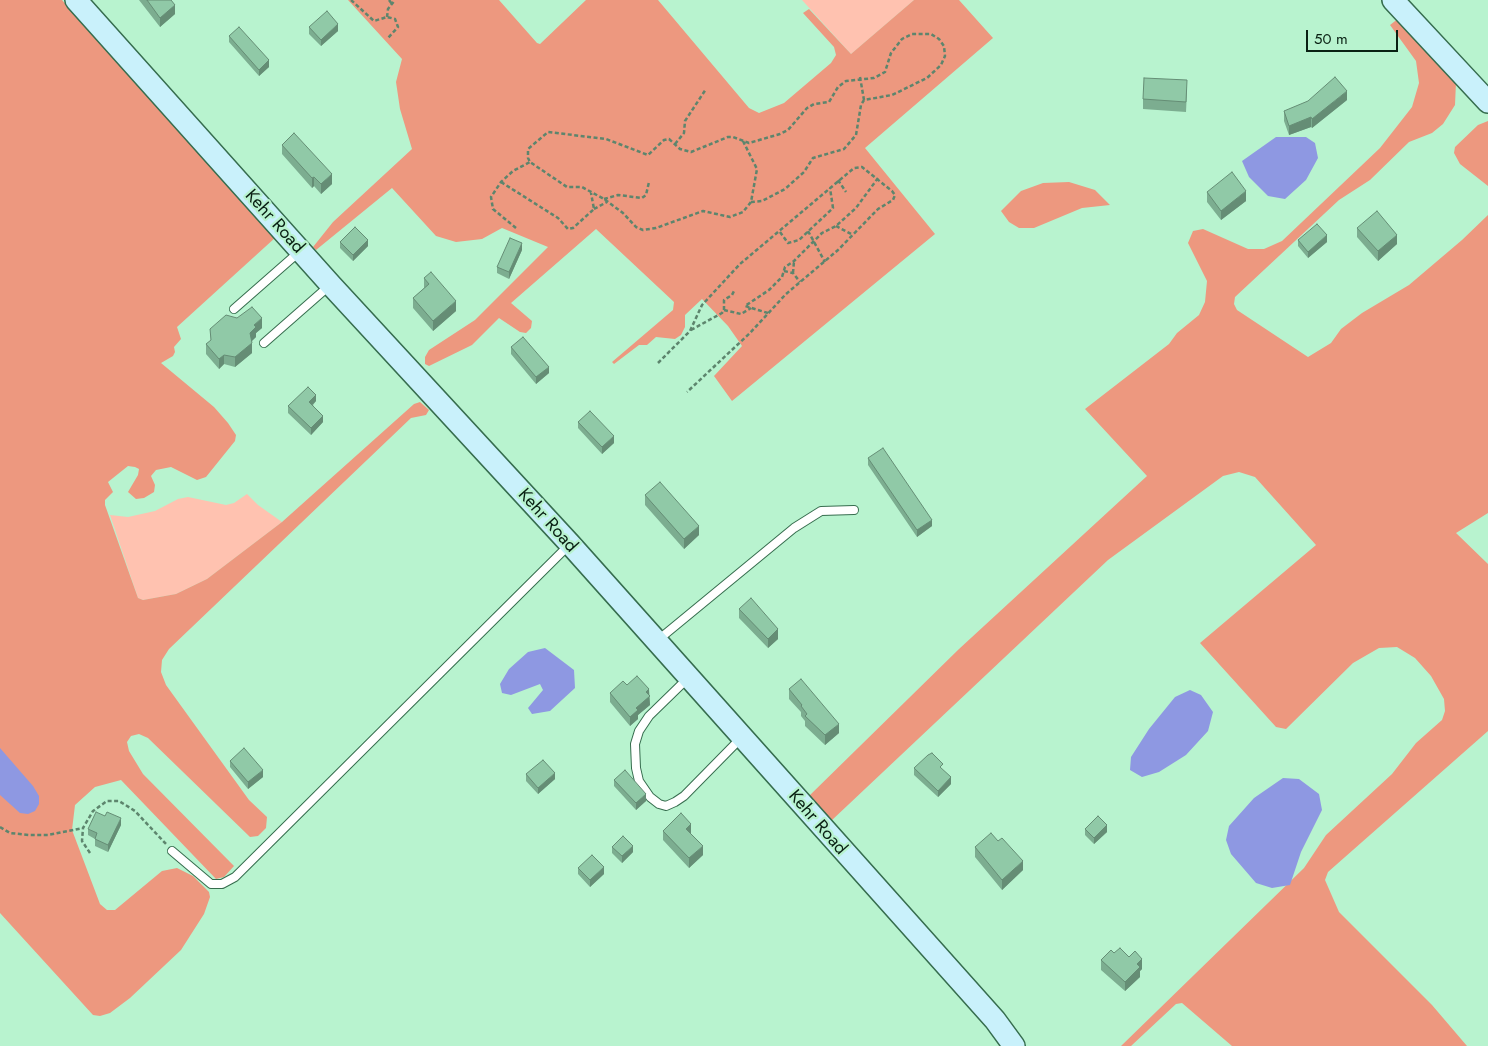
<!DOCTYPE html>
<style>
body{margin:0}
#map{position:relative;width:1488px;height:1046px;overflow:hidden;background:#b8f3cf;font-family:Jost,sans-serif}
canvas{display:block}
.scale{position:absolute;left:1306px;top:30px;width:92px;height:22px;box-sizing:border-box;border:2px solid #092013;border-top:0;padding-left:6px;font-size:15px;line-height:18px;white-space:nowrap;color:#092013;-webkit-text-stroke:4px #b8f3cf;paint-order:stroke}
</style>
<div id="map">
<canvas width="1488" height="1046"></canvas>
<div class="scale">50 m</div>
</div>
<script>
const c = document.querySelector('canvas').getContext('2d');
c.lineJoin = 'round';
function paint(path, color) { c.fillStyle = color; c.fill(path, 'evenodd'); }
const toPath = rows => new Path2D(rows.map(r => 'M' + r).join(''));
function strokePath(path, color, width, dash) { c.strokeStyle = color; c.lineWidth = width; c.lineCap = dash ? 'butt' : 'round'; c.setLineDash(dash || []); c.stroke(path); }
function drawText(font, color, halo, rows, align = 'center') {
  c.font = font + ' Jost,sans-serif'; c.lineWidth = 4.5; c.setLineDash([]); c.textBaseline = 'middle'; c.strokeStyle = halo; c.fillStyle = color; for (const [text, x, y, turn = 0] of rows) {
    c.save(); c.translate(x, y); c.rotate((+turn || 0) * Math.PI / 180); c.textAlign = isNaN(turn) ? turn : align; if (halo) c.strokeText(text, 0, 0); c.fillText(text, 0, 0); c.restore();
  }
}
const green = toPath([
 [802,0,914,0,851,54],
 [247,494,258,505,282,522,207,579,176,594,143,600,138,598,110,515,128,517,155,511,178,499,188,497,226,505,234,503]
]);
const forest = toPath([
 [0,0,62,0,276,237,177,327,181,339,174,347,175,352,173,356,161,363,214,407,228,423,236,435,235,441,206,477,197,480,171,467,156,470,151,476,155,485,154,492,144,498,136,499,128,492,138,475,139,469,135,467,128,466,108,482,113,492,105,500,105,505,138,598,143,600,176,594,207,579,282,522,414,404,420,402,429,410,426,415,411,418,169,649,162,660,161,672,166,685,249,800,267,817,266,828,258,836,250,837,148,738,139,734,131,736,127,742,129,751,143,774,234,866,224,877,216,879,121,780,95,787,75,805,72,830,100,904,107,910,115,910,162,871,177,868,193,876,209,892,210,897,204,914,181,950,130,998,110,1013,100,1016,93,1015,0,913],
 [348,0,499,0,537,43,540,44,586,0,658,0,749,108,759,113,784,103,831,63,836,55,834,47,803,13,809,9,851,54,914,0,959,0,993,38,865,148,935,234,732,401,714,376,742,346,728,326,702,299,685,315,685,327,681,335,675,339,656,337,647,345,639,345,614,364,612,362,673,310,674,302,596,229,511,303,532,321,531,328,526,333,520,332,499,318,472,345,429,366,425,364,425,357,429,350,475,320,548,247,502,228,482,239,456,242,436,236,392,188,316,250,313,247,333,222,412,149,400,109,396,82,402,59],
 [1399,18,1456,82,1455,105,1443,124,1432,133,1409,142,1370,180,1339,200,1235,297,1234,304,1237,310,1308,357,1331,343,1341,329,1362,313,1409,285,1462,240,1488,215,1488,513,1456,533,1488,564,1488,731,1328,872,1325,880,1339,912,1432,1005,1467,1046,1232,1046,1182,1003,1176,1004,1131,1046,1121,1046,1304,868,1326,835,1392,774,1416,743,1442,720,1445,711,1444,699,1431,676,1415,658,1397,647,1379,648,1353,663,1286,729,1276,727,1200,643,1316,545,1255,477,1239,472,1223,476,1108,560,831,821,809,796,959,649,1147,476,1085,409,1169,344,1177,333,1199,315,1205,302,1207,281,1188,243,1193,231,1203,229,1248,249,1264,249,1282,241,1380,148,1412,107,1419,83,1416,61,1390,25],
 [1488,121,1488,186,1460,164,1454,153,1455,147,1478,125],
 [1069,182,1095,190,1110,205,1082,208,1034,228,1019,228,1009,222,1001,211,1021,191,1043,183]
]);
const water = toPath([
 [1276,137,1306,137,1315,143,1318,158,1306,180,1285,199,1268,196,1249,177,1242,161],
 [545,648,574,670,575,688,550,711,532,714,528,708,543,690,540,684,511,695,502,693,500,684,509,669,528,652],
 [1190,690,1201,695,1213,712,1208,731,1186,755,1159,772,1142,777,1130,770,1131,757,1149,729,1175,697],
 [0,748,33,786,39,796,39,804,35,811,28,814,20,813,0,795],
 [1283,778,1299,779,1319,794,1322,810,1301,852,1290,885,1272,888,1256,883,1231,854,1226,840,1229,826,1254,798]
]);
const path = toPath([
 [351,0,374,21,387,17,395,19,398,27,388,38],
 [389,0,392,4],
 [387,17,388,9,395,0],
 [860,77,864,100],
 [743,141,757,169,751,202,743,212,730,217,703,211,656,228,643,230,636,227,623,213,604,199,582,187,567,187,530,162,528,158,528,149,548,132,606,139,648,155,664,140,669,139,680,149,691,152,728,137,733,137,749,143,780,134,788,130,807,108,814,104,829,102,838,87,846,81,874,78,885,72,891,53,902,39,912,34,931,34,939,39,944,46,945,56,941,65,927,78,892,95,864,100,861,105,856,135,844,149,813,158,804,172,785,189,762,201,751,202],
 [675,144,684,133,685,121,706,89],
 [838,180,846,192],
 [501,182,558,218,568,229,573,228,594,209,591,193],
 [604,199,618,195,642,198,646,195,649,182],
 [594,209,607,202],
 [836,226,853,235],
 [516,228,493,209,491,197,501,182,513,171,530,162],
 [808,231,825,262],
 [780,232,788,243,799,240,833,208,830,188],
 [784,271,793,273,800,282],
 [793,273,794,261],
 [724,310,741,314,751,308],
 [768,313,745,306,769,290,782,277,785,267,794,261,822,233,836,226,856,208,878,178],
 [691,330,722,313,724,310,724,300,732,295,734,291],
 [658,363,690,331,702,305,740,264,854,168,862,167,892,191,895,195,893,200,878,209,838,250,786,294,750,333,687,392],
 [0,827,10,833,29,835,48,835,83,828],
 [90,853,82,841,83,828,93,811,107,801,119,801,135,811,166,844]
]);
const lane = toPath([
 [234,309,299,252],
 [264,343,329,286],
 [658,640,794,528,821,511,854,510],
 [687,679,649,716,639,731,635,744,636,768,639,781,650,797,659,804,666,806,675,802,684,796,742,737],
 [172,851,211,884,222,884,235,877,568,546]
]);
const secondary = toPath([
 [76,0,331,285,570,544,995,1020,1014,1046],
 [1393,0,1488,102]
]);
const wall = toPath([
 [139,0,171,0,175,14,160,27],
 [309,27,338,31,321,46,309,34],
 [229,36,269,67,259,76,229,42],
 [1187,90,1186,112,1143,109,1143,99],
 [1347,100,1312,128,1311,127,1289,135,1284,121,1284,111],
 [282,145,332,184,321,194,314,186,312,188,282,154],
 [1207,192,1246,201,1221,220,1207,202],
 [1357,228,1397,244,1378,261,1357,237],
 [1298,240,1327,242,1308,258,1298,246],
 [340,242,368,246,353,261,340,248],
 [522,250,509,279,497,273,497,267],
 [424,278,456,311,433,331,413,308,413,298,424,288],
 [262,328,256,333,256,337,251,341,252,353,235,367,224,364,219,369,206,354,206,344,211,341,210,329],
 [511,347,549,373,536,384,511,354],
 [316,401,313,405,323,422,311,435,288,413,288,406],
 [578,422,614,443,602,454,578,428],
 [868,458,932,526,917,537,868,465],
 [645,495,699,535,684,549,645,505],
 [739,609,778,639,768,648,739,618],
 [627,685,649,695,650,705,638,715,638,719,630,726,610,702,610,693],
 [789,689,839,733,825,745,805,726,805,721,801,716,801,712,789,699],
 [230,761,263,777,248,789,230,767],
 [914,768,943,770,951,784,938,797,914,775],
 [526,774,555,779,538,794,526,781],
 [614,780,646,801,636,810,614,786],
 [121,825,108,852,95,846,95,839,88,835,88,829],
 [1085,829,1107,832,1094,844,1085,835],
 [663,831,703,855,689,868,663,840],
 [612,847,633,852,622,863,612,853],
 [975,847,1023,870,1002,890,975,857],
 [578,868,604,874,590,887,578,874],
 [1114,953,1129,957,1142,969,1140,971,1140,977,1125,991,1101,970,1101,960]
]);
const shadedWall = toPath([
 [175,5,175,14,160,27,160,18],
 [338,24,338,31,321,46,321,40],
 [269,60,269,67,259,76,259,70],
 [1347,91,1347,100,1312,128,1312,119],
 [1311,117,1311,127,1289,135,1289,126],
 [332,174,332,184,321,194,321,184],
 [314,177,314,186,312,188,312,178],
 [1246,191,1246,201,1221,220,1221,211],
 [1327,235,1327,242,1308,258,1308,252],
 [1397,235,1397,244,1378,261,1378,251],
 [368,240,368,246,353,261,353,255],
 [522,243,522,250,509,279,509,272],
 [456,301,456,311,433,331,433,321],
 [262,318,262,328,256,333,256,337,250,343,250,333,254,325],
 [252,343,252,353,235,367,235,357],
 [224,355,224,364,219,369,219,359],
 [549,367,549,373,536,384,536,377],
 [316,395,316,401,309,408,309,402],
 [323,416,323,422,311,435,311,428],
 [614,436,614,443,602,454,602,447],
 [932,520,932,526,917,537,917,530],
 [699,526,699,535,684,549,684,539],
 [778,629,778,639,768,648,768,639],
 [649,689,650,705,638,715,638,719,630,726,630,717,646,692],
 [839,724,839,733,825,745,825,735],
 [263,770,263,777,248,789,248,782],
 [555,773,555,779,538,794,538,788],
 [951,777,951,784,938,797,938,791],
 [646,794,646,801,636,810,636,803],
 [121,818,121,825,108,852,108,845],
 [691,824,691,834,686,829],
 [1107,825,1107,832,1094,844,1094,838],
 [633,846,633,852,622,863,622,856],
 [703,846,703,855,689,868,689,858],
 [1023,861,1023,870,1002,890,1002,880],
 [604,867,604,874,590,887,590,880],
 [1142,959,1142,969,1140,971,1140,977,1125,991,1125,982,1137,964]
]);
const building = toPath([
 [147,0,171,0,175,5,160,18,147,0],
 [327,11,338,24,321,40,309,27,327,11],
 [239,27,269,60,259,70,229,36,239,27],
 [1335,77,1347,91,1312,119,1311,117,1289,126,1284,111,1308,101,1335,77],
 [1144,78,1187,80,1186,102,1143,99,1144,78],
 [294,133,332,174,321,184,314,177,312,178,282,145,294,133],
 [1232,172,1246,191,1221,211,1207,192,1232,172],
 [1377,211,1397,235,1378,251,1357,228,1377,211],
 [1317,224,1327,235,1308,252,1298,240,1317,224],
 [355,227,368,240,353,255,340,242,355,227],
 [510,238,522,243,509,272,497,267,510,238],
 [431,272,456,301,433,321,413,298,429,284,424,278,431,272],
 [252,307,262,318,254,325,256,327,250,333,252,343,235,357,224,355,219,359,206,344,211,340,210,329,226,315,237,318,252,307],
 [523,337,549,367,536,377,511,347,523,337],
 [308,387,316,395,309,402,323,416,311,428,288,406,308,387],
 [590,411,614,436,602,447,578,422,590,411],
 [883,448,932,520,917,530,868,458,883,448],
 [660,482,699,526,684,539,645,495,660,482],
 [751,598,778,629,768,639,739,609,751,598],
 [637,676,649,689,646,692,650,696,636,708,638,710,630,717,610,693,623,681,627,685,637,676],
 [801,679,839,724,825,735,805,716,807,714,801,706,802,705,789,689,801,679],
 [244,748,263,770,248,782,230,761,244,748],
 [932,753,943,764,940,767,951,777,938,791,914,768,928,755,932,753],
 [543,760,555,773,538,788,526,774,543,760],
 [625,770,646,794,636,803,614,780,625,770],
 [96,812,105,816,107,812,121,818,108,845,95,839,97,833,88,829,96,812],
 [681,813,691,824,686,829,703,846,689,858,663,831,681,813],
 [1098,816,1107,825,1094,838,1085,829,1098,816],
 [991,833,998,841,1002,838,1023,861,1002,880,975,847,991,833],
 [623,836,633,846,622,856,612,847,623,836],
 [592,855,604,867,590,880,578,868,592,855],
 [1120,948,1129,957,1135,951,1142,959,1137,964,1140,967,1125,982,1101,960,1111,950,1114,953,1120,948]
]);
const streetNames = [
 ["Kehr Road",274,222,48],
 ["Kehr Road",547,521,48],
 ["Kehr Road",817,823,49]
];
paint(green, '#ffc2b0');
paint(forest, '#ed987f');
paint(water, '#8e98e2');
strokePath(lane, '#366d4e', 10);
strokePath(secondary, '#366d4e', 24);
strokePath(path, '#5d856d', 2.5, [4, 2.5]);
strokePath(lane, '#fff', 8);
strokePath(secondary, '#c9f1fb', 21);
paint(wall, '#7cad90');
paint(shadedWall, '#658d75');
paint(building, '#90c9a7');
strokePath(building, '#658d75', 1);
drawText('18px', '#092013', '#b8f3cf', streetNames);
</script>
